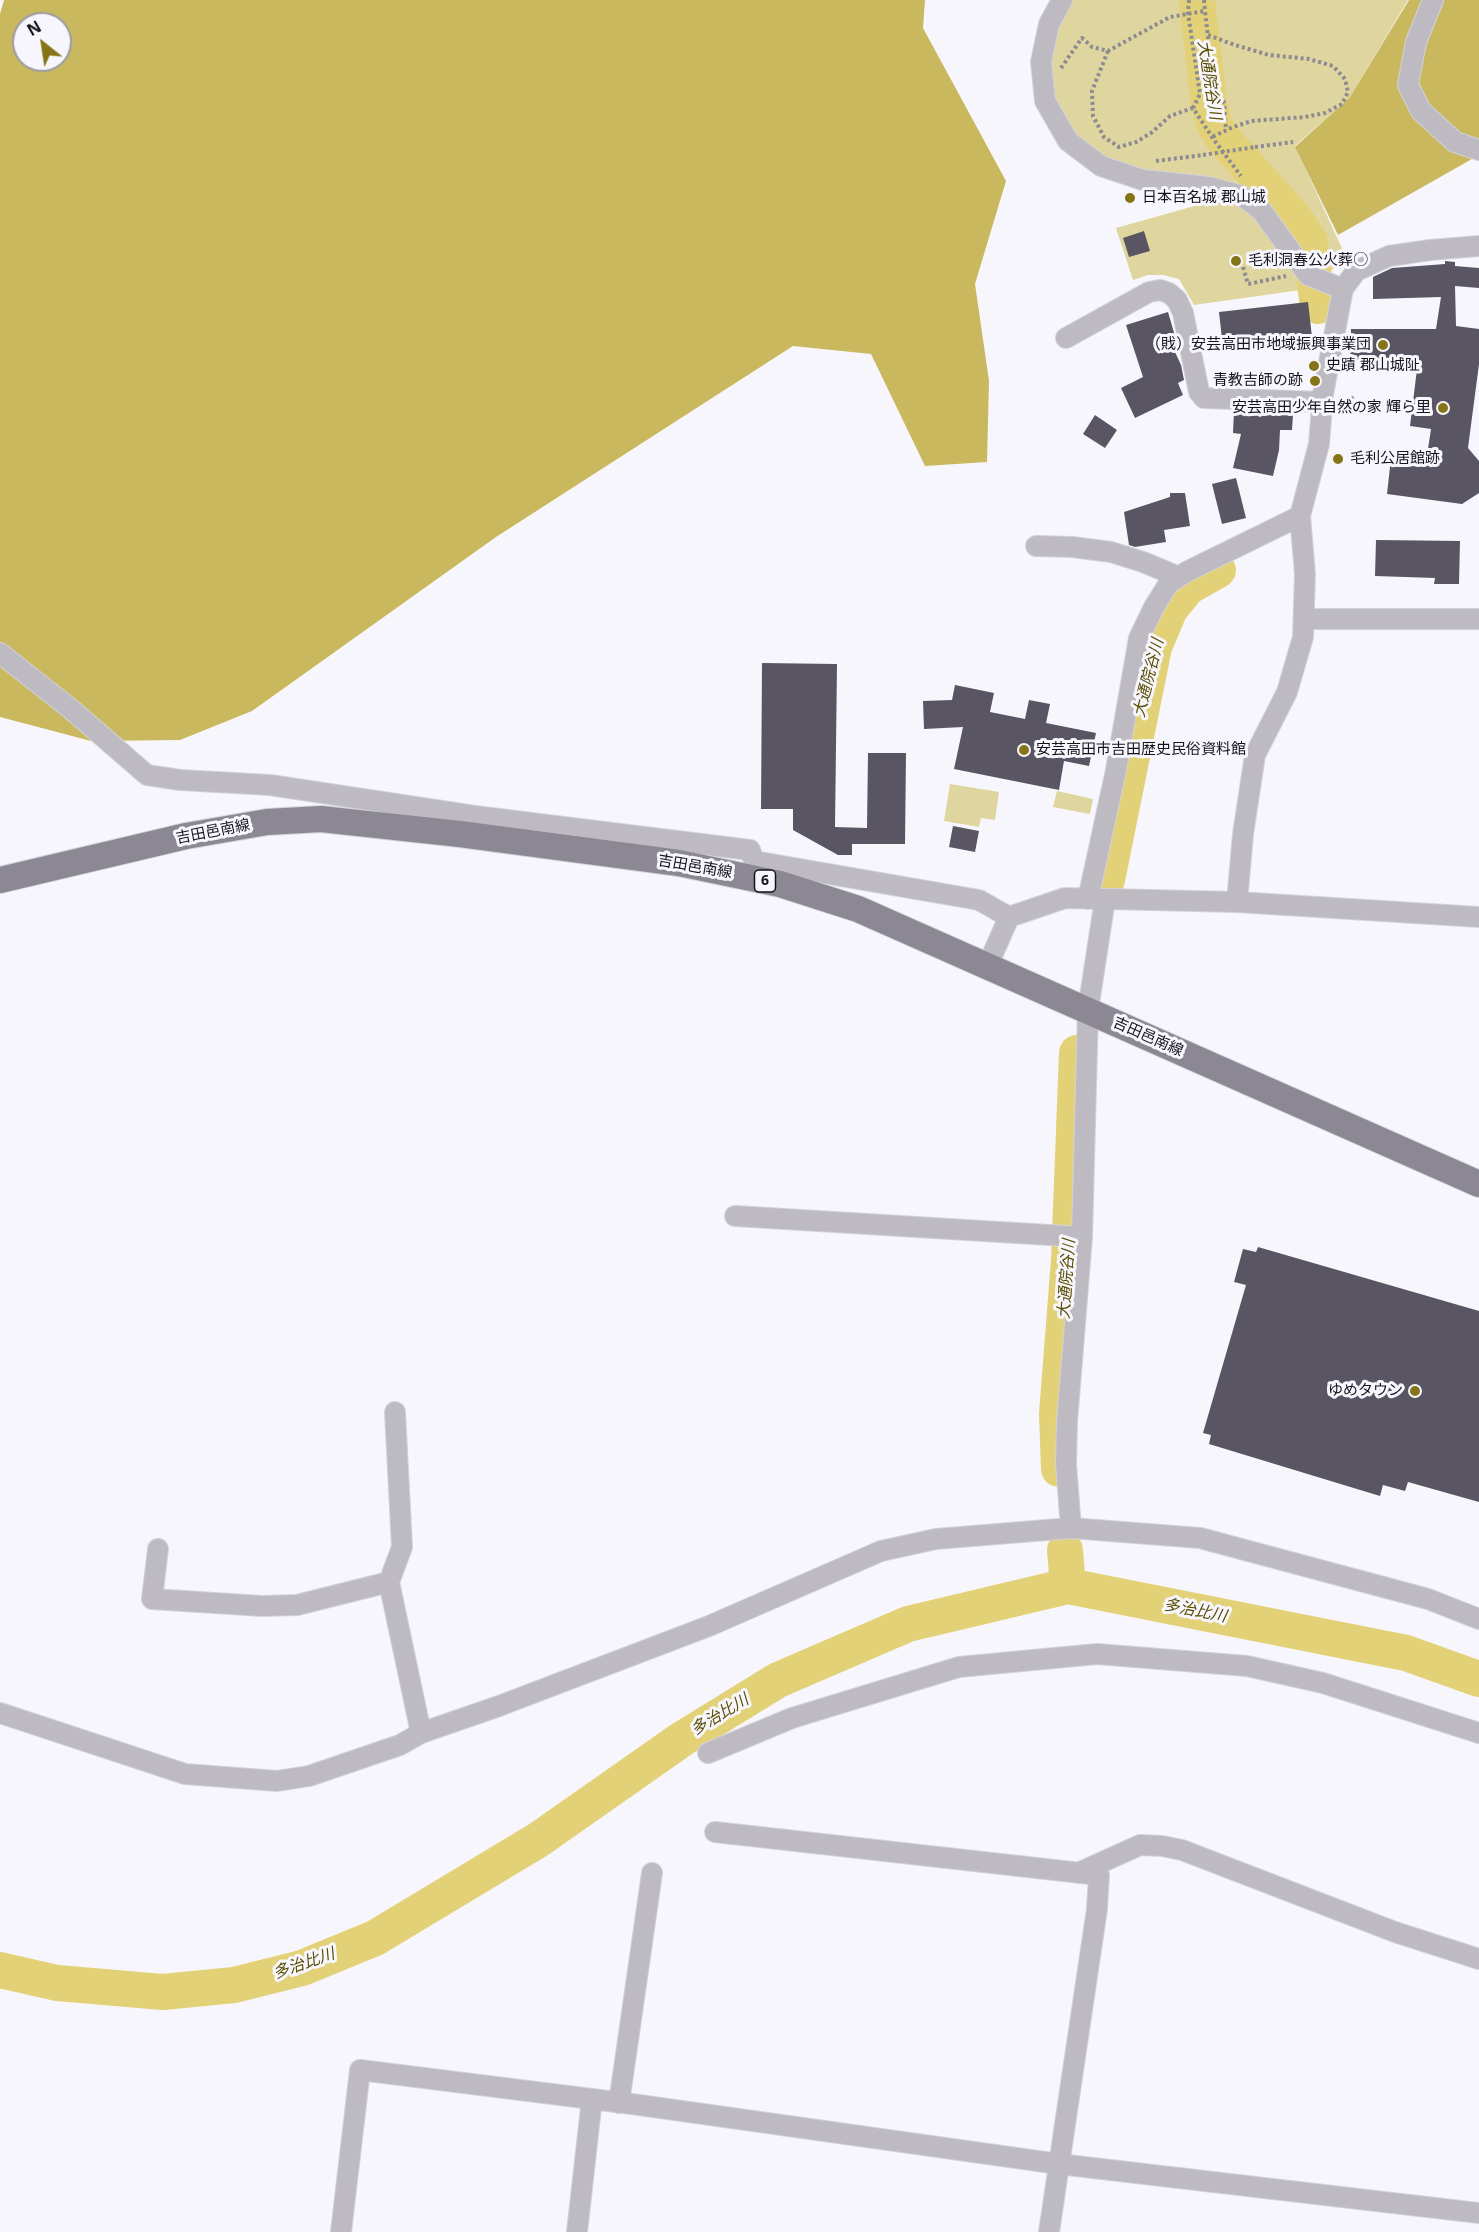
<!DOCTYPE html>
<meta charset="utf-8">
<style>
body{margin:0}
#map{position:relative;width:1479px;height:2232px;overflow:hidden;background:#f8f6fd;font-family:"Open Sans",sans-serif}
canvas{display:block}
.north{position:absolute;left:12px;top:12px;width:60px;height:60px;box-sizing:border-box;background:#f8f6fd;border:2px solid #9d9ba2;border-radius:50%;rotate:330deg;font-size:16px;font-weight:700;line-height:24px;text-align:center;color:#151319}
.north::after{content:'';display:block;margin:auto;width:21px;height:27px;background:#857518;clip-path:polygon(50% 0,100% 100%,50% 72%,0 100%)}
</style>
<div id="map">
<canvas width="1479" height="2232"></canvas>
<div class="north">N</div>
</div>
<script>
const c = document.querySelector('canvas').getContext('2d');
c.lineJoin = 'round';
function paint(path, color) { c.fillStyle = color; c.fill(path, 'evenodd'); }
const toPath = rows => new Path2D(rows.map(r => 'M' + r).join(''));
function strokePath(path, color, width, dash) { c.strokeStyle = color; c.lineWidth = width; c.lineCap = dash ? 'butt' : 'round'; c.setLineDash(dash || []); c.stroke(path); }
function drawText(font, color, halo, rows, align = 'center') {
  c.font = font + ' "Open Sans","Noto Sans JP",sans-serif'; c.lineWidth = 6; c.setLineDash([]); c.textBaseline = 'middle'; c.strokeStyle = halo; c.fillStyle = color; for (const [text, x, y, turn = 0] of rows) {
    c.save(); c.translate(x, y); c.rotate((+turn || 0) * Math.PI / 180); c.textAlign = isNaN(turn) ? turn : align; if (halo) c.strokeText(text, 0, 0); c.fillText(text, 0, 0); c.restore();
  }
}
const green = toPath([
 [1069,0,1408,0,1350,97,1295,146,1346,257,1332,270,1312,263,1305,260,1270,209,1133,171,1104,160,1074,135,1048,85,1052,45,1061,16],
 [1216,200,1243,206,1257,221,1308,289,1194,305,1179,279,1163,275,1148,275,1133,280,1116,228],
 [950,784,999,792,995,820,981,818,979,827,944,821],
 [1057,791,1093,799,1090,814,1053,807]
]);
const forest = toPath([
 [4,0,925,0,923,28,1006,181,975,284,989,381,987,462,925,466,871,354,793,346,496,537,252,711,180,740,91,741,0,717,0,14],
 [24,24,60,24,60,60,24,60],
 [1409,0,1479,0,1479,155,1338,235,1295,147,1350,97]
]);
const river = toPath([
 [1197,0,1209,104,1215,126,1225,141,1293,216,1309,240,1318,306],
 [1107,880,1154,647,1170,609,1188,587,1218,570],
 [1059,1469,1057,1414,1069,1260,1077,1053],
 [1065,1550,1068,1586],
 [0,1970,57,1983,163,1992,234,1985,302,1968,375,1938,538,1840,682,1739,778,1680,908,1624,1068,1586,1406,1653,1479,1679]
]);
const building = toPath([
 [1144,231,1150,251,1129,257,1123,238],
 [1445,261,1455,262,1455,266,1479,268,1479,288,1455,286,1456,326,1479,329,1479,364,1468,448,1479,461,1479,493,1462,504,1387,494,1391,458,1426,462,1431,429,1410,426,1418,361,1350,360,1351,329,1436,329,1441,297,1373,299,1373,277,1392,268,1445,264],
 [1308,302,1312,337,1223,348,1219,312],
 [1168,312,1175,336,1169,339,1181,365,1184,380,1178,383,1183,395,1135,418,1121,388,1143,377,1126,325],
 [1234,411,1293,414,1292,430,1280,430,1279,450,1273,476,1233,468,1241,434,1233,433],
 [1095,415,1117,430,1105,448,1083,434],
 [1236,478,1246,518,1222,524,1212,484],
 [1170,493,1185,493,1190,526,1164,530,1166,542,1135,547,1129,545,1124,512,1170,497],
 [1376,540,1460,541,1459,584,1434,584,1435,578,1375,576],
 [762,663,837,664,835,827,867,828,868,753,906,753,905,844,852,844,852,855,838,855,793,830,793,809,761,809],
 [955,685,994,693,990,712,1025,719,1029,700,1050,704,1046,723,1096,733,1089,766,1064,761,1059,790,954,769,963,727,924,729,923,701,952,700],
 [953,826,979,831,975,852,949,847],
 [1258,1247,1479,1311,1479,1502,1408,1482,1405,1491,1383,1485,1380,1496,1209,1444,1211,1435,1203,1433,1246,1285,1234,1282,1243,1249,1256,1252]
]);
const path = toPath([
 [1189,0,1188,13,1200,94,1193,108,1214,140,1241,176],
 [1204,0,1205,11],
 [1208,35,1235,45,1269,55,1309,59,1333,66,1345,79,1348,92,1342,104,1325,113,1305,117,1251,121,1231,128,1212,137],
 [1108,51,1092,91,1093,116,1104,137,1119,147,1136,142,1151,133,1170,116,1193,108],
 [1061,68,1082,38,1092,47,1108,51,1170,17,1205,11,1214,89,1218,103,1224,102,1226,130],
 [1255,147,1293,142],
 [1156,161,1203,155],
 [1243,267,1248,284,1286,276],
 [1351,397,1355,402]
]);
const minor = toPath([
 [1062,0,1049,24,1041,62,1045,101,1068,141,1101,166,1143,180,1209,187,1242,196,1261,210,1308,275,1343,289],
 [1433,0,1416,42,1408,85,1421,111,1455,142,1479,150],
 [1066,338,1149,292,1160,290,1169,293,1177,300,1183,313,1199,392,1204,398,1322,402],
 [1036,546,1072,547,1111,552,1143,562,1179,577],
 [1304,619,1479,619],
 [0,653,72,710,147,775,180,780,270,785,475,816,750,850,754,861,979,900,1009,917],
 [1088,899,1116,770,1139,638,1154,607,1169,583,1188,571,1300,516],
 [1237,902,1243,834,1255,755,1287,692,1303,637,1305,574,1300,516,1319,444,1323,394,1343,289,1356,271,1389,256,1430,250,1479,246],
 [987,967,1009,917,1065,898,1237,902,1479,917],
 [735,1216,1082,1237,1088,1010,1105,899],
 [395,1412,402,1547,389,1582,421,1733],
 [1071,1528,1066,1464,1067,1422,1082,1237],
 [158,1549,152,1599,262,1606,297,1605,389,1582],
 [0,1713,185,1774,277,1781,309,1776,400,1745,421,1733,499,1706,709,1626,881,1551,936,1539,1071,1528,1200,1538,1428,1599,1479,1619],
 [708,1753,792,1718,959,1667,1097,1654,1247,1666,1323,1683,1479,1733],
 [715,1832,1099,1875,1097,1909,1049,2232],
 [1078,1873,1140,1845,1162,1846,1182,1850,1395,1932,1479,1959],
 [619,2103,652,1873],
 [341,2232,360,2070,632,2104,1059,2164,1479,2213],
 [577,2232,592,2099]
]);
const major = toPath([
 [0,880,186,836,267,822,321,819,460,834,679,863,780,884,858,909,1479,1184]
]);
const pathBridge = toPath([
 [1203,155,1255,147]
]);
const markers = [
 [1130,198,6,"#857518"],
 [1236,261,6,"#857518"],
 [1383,345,6,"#857518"],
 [1314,366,6,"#857518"],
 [1315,381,6,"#857518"],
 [1443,408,6,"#857518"],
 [1338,459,6,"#857518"],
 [1024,750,6,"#857518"],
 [1415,1391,6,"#857518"]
];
const shields = [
 [765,881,21]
];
const shieldNames = [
 ["6",765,881]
];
const poiNames = [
 ["日本百名城 郡山城",1142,198],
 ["毛利洞春公火葬○",1248,261],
 ["（戝）安芸高田市地域振興事業団",1371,345,"right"],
 ["史蹟 郡山城阯",1326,366],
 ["青教吉師の跡",1303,381,"right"],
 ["安芸高田少年自然の家 輝ら里",1431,408,"right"],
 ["毛利公居館跡",1350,459],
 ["安芸高田市吉田歴史民俗資料館",1036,750],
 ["ゆめタウン",1403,1391,"right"]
];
const streetNames = [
 ["吉田邑南線",213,832,-11],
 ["吉田邑南線",695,867,10],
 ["吉田邑南線",1148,1037,24]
];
const waterNames = [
 ["大通院谷川",1209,80,81],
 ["大通院谷川",1149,678,-76],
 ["大通院谷川",1067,1279,-86],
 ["多治比川",1195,1611,11],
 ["多治比川",720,1715,-31],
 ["多治比川",304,1964,-19]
];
paint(green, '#dfd59f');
paint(forest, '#c9b85e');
strokePath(river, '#e3d177', 36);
paint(building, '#595562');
strokePath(minor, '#d4d2d9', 22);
strokePath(major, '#d4d2d9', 28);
strokePath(path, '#8d8b92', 4, [3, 3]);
strokePath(minor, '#bdbac1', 20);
strokePath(major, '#8b8793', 26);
strokePath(pathBridge, '#8d8b92', 4, [3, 3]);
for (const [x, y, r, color] of markers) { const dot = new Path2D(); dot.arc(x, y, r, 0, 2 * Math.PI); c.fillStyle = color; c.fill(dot); strokePath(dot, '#f8f6fd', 2); }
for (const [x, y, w] of shields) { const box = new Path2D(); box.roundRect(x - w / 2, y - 11, w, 22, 4.5); c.fillStyle = '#f8f6fd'; c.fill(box); strokePath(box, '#151319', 1.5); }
drawText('bold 14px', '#151319', null, shieldNames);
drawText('15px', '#151319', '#f8f6fd', poiNames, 'left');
drawText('15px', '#151319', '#f8f6fd', streetNames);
drawText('italic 16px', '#594d02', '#f8f6fd', waterNames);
</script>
